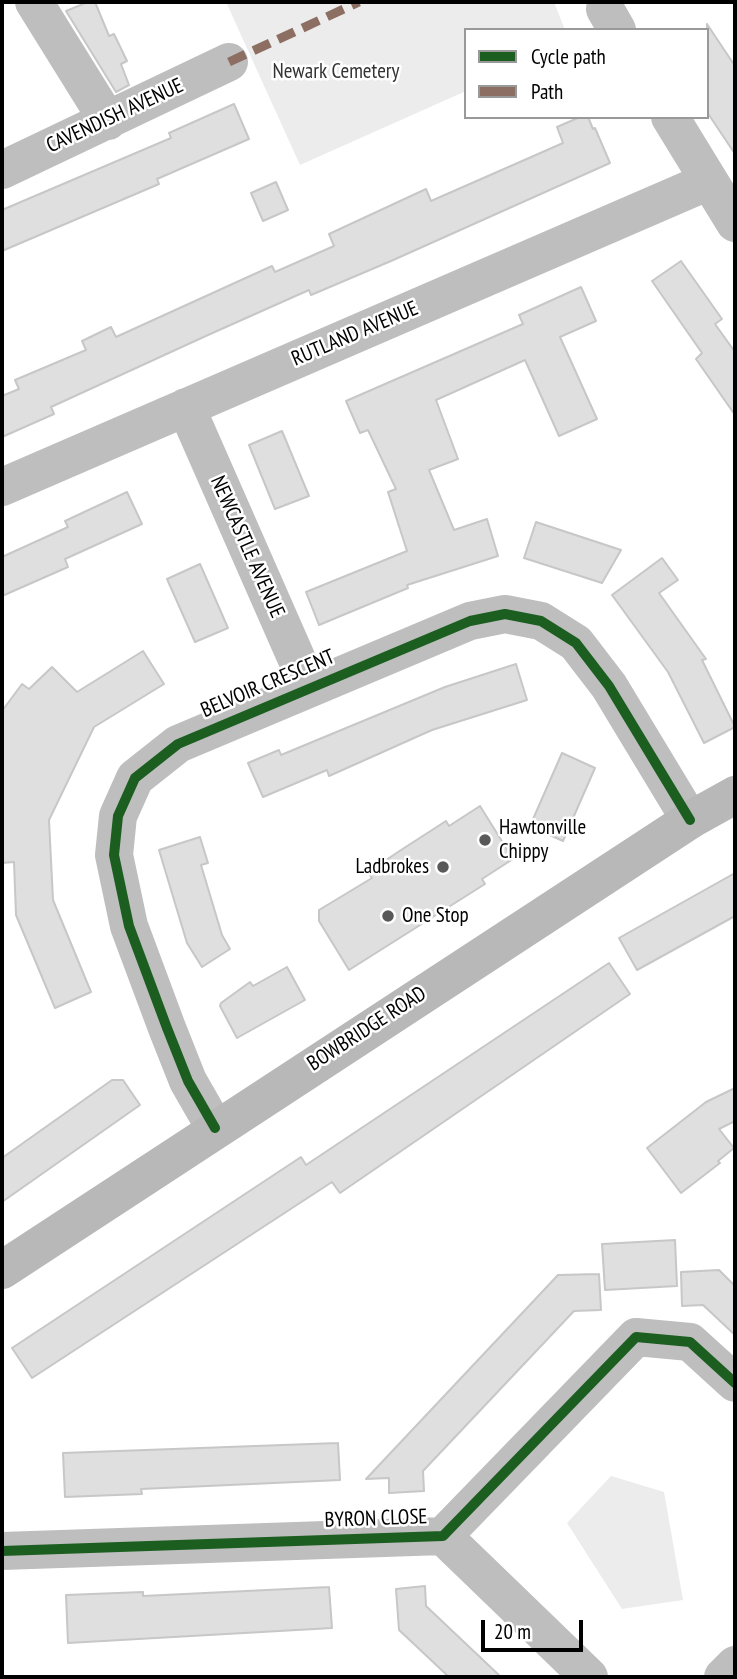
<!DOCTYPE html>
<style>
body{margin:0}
#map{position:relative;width:737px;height:1679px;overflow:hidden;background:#fff;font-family:"PT Sans Narrow",sans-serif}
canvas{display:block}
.frame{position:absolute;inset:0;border:4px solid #000;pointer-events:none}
.legend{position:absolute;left:464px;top:28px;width:245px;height:91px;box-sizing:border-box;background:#fff;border:2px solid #999;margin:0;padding:9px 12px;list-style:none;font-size:21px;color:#000}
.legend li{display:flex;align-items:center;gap:14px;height:35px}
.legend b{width:35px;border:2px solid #999}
.scale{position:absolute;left:481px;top:1620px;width:102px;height:32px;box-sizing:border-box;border:4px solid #000;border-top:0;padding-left:9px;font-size:21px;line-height:24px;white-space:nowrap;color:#000;-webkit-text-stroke:5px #fff;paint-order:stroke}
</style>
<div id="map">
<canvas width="737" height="1679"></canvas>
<div class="frame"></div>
<ul class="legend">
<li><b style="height:9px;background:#1b5e20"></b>Cycle path</li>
<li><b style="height:9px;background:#8d6e63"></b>Path</li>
</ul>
<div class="scale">20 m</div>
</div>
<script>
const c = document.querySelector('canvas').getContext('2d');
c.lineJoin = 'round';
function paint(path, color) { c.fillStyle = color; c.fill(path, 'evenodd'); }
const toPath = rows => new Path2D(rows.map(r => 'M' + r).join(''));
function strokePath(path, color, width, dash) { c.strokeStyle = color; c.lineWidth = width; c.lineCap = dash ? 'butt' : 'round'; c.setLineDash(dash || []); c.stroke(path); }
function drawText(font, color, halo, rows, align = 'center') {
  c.font = font + ' "PT Sans Narrow",sans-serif'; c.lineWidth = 5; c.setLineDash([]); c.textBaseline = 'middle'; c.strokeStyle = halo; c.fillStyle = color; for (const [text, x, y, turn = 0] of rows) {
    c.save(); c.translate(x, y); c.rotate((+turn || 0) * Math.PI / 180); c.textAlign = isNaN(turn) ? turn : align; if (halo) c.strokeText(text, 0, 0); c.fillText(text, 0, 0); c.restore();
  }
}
const green = toPath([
 [226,2,554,2,565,30,466,30,466,91,300,165],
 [611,1476,664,1492,683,1600,622,1609,567,1523]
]);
const building = toPath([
 [88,2,95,2,109,36,114,34,127,61,121,64,129,85,116,92,66,11,88,2],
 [707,24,735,66,735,154,707,112,707,24],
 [234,104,249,139,157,179,159,184,2,251,2,210,171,138,169,133,234,104],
 [580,117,588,117,593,129,595,128,610,163,391,261,311,295,309,290,208,335,51,407,54,414,2,437,2,396,19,389,15,380,86,350,82,341,111,327,116,337,272,266,275,272,334,246,329,234,426,189,431,201,529,158,563,143,557,127,580,117],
 [276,182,288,210,263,221,251,193,276,182],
 [681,261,722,319,715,324,735,352,735,415,696,359,702,353,652,281,681,261],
 [581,287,596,321,560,337,597,419,559,436,525,360,436,400,458,459,429,470,454,530,487,519,498,556,407,585,408,588,319,625,306,592,407,551,388,492,396,489,368,430,360,433,346,401,523,324,519,315,581,287],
 [282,431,309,496,275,509,249,445,282,431],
 [127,492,142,524,65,559,68,567,2,596,2,557,68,527,65,521,127,492],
 [536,522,621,550,602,583,524,558,536,522],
 [662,558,678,580,659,593,706,659,702,660,735,727,704,743,668,672,612,595,662,558],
 [200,564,228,628,195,642,167,579,200,564],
 [143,651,164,684,94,727,49,820,53,900,91,992,55,1008,16,915,14,862,2,863,2,711,22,684,29,689,52,667,77,692,143,651],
 [516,664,527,700,432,730,329,776,327,770,263,797,248,763,279,750,281,755,445,687,516,664],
 [562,753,595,768,563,841,530,826,562,753],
 [480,806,513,859,482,879,485,884,349,970,319,921,319,910,372,878,368,872,401,850,446,821,449,826,480,806],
 [200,837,208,863,201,865,222,935,230,949,202,967,187,943,159,850,200,837],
 [735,873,735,916,637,970,619,938,735,873],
 [609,963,630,994,340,1193,332,1182,32,1378,12,1348,301,1157,306,1165,609,963],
 [287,967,305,1000,237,1038,220,1006,221,1003,250,982,253,986,287,967],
 [112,1080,123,1080,140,1105,2,1202,2,1158,112,1080],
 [735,1088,735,1121,719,1129,734,1148,718,1161,720,1163,681,1193,647,1148,706,1102,735,1088],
 [675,1240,677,1286,605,1290,602,1244,675,1240],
 [719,1270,735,1286,735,1335,703,1305,682,1306,681,1272,719,1270],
 [599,1274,601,1310,574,1311,423,1471,424,1491,389,1493,389,1478,366,1479,558,1275,599,1274],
 [338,1443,340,1480,141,1489,142,1494,65,1497,63,1453,338,1443],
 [425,1586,426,1606,501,1677,449,1677,399,1630,396,1589,425,1586],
 [329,1587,332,1628,68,1643,66,1595,143,1592,143,1596,329,1587]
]);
const street = toPath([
 [34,2,108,121],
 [605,9,617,30],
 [670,117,735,223],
 [2,170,229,62],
 [186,407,309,687],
 [2,487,709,181],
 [215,1128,188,1081,167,1028,129,926,114,855,118,816,135,778,178,744,470,621,505,614,541,621,576,643,609,686,690,820],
 [443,1536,589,1677],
 [2,1551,443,1536,636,1337,690,1342,735,1383],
 [723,1677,735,1665]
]);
const secondary = toPath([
 [2,1270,690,820,735,795]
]);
const quiet = toPath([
 [229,62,359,2]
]);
const cycleway = toPath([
 [215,1128,188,1081,167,1028,129,926,114,855,118,816,135,778,178,744,470,621,505,614,541,621,576,643,609,686,690,820],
 [2,1551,443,1536,636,1337,690,1342,735,1383]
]);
const markers = [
 [485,840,7,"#595959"],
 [443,867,7,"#595959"],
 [388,916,7,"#595959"]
];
const parkNames = [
 ["Newark Cemetery",336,72]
];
const streetNames = [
 ["CAVENDISH AVENUE",115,116,-25],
 ["RUTLAND AVENUE",355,334,-23],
 ["NEWCASTLE AVENUE",247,547,66],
 ["BELVOIR CRESCENT",268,684,-23],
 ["BOWBRIDGE ROAD",367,1029,-33],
 ["BYRON CLOSE",376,1519,-2]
];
const poiNames = [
 ["Hawtonville",499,828],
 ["Chippy",499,852],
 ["Ladbrokes",429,867,"right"],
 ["One Stop",402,916]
];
paint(green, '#ececec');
paint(building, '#dfdfdf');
strokePath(building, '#c7c7c7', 2);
strokePath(street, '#bebebe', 38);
strokePath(secondary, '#b8b8b8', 38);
strokePath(quiet, '#8d6e63', 9, [18, 9]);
strokePath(cycleway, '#1b5e20', 10);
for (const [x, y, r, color] of markers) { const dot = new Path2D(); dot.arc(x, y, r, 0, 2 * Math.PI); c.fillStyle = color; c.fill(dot); strokePath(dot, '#fff', 2.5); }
drawText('21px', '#333', '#fff', parkNames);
drawText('21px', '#000', '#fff', streetNames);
drawText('21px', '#000', '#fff', poiNames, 'left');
</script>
